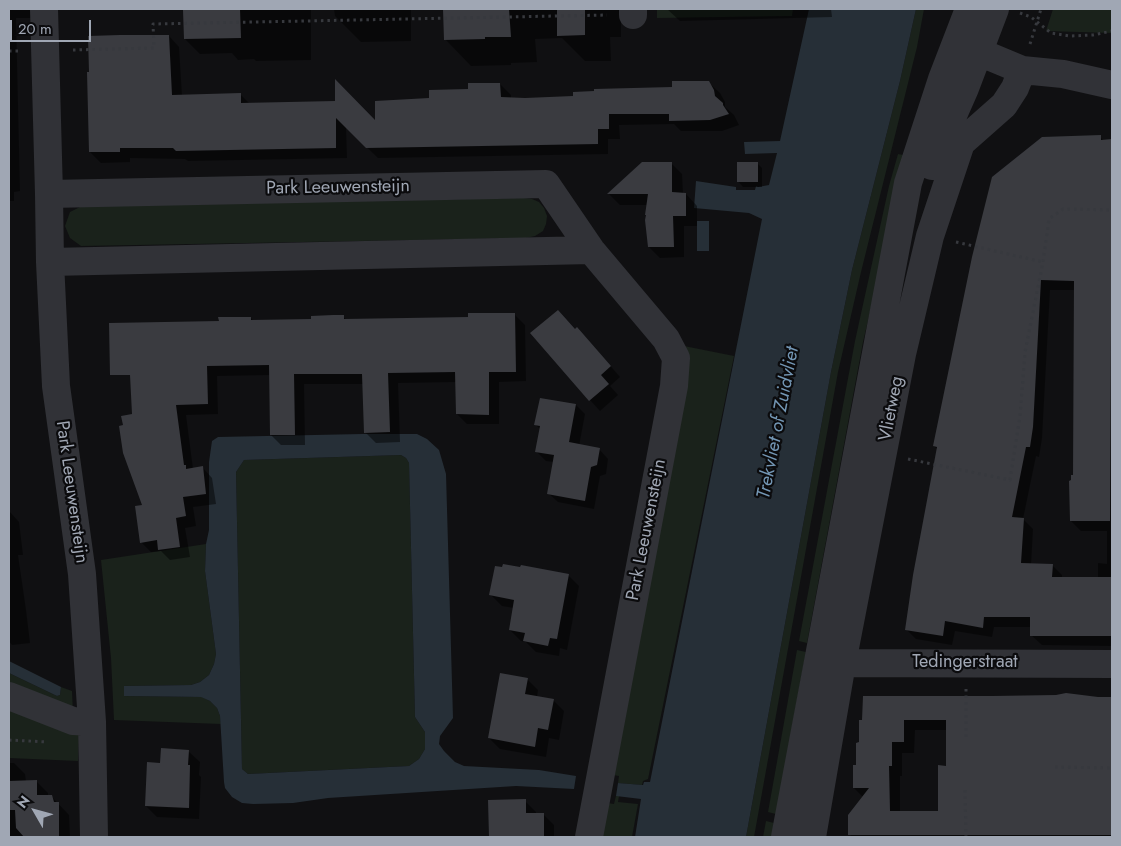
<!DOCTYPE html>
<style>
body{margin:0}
#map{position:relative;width:1121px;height:846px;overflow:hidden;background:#101012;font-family:Jost,sans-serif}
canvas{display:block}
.frame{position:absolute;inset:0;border:10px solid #a0a7b4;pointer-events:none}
.north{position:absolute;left:10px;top:786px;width:50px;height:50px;-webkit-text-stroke:4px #0b0b0d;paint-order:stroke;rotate:308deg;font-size:14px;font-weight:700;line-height:20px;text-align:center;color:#a0a7b4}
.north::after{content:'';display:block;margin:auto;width:18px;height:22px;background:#a0a7b4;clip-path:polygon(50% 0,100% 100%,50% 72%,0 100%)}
.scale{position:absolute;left:10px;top:20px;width:81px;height:22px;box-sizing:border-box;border:2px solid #a0a7b4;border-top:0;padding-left:6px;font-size:15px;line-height:18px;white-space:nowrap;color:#a0a7b4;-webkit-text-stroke:4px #0b0b0d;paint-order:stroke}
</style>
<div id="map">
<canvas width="1121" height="846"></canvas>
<div class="frame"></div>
<div class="north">N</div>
<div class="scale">20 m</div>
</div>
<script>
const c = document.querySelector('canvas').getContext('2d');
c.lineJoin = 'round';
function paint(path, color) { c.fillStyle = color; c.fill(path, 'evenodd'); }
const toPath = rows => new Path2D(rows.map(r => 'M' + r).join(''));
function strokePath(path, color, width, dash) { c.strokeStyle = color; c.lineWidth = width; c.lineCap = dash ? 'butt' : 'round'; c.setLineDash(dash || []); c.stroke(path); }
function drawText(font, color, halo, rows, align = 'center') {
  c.font = font + ' Jost,sans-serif'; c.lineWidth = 4.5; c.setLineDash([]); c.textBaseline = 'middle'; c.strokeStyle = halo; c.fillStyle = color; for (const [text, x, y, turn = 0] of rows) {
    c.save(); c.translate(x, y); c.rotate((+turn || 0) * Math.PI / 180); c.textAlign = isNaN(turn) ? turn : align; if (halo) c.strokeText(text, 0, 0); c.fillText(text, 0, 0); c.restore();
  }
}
const green = toPath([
 [657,9,793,9,792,16,657,18],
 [916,9,924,9,917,47,861,272,838,372,754,837,746,837,831,372,852,270,900,81],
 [1053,9,1112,9,1112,33,1046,31],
 [898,154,908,156,895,204,863,342,807,643,799,641,855,341,889,186],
 [524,198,532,199,539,202,544,208,547,216,546,224,543,231,535,236,526,238,81,246,70,238,65,226,70,212,82,206],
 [679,345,734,356,648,779,643,781,642,785,618,783,619,776,613,775],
 [401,455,406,458,409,463,415,717,425,732,425,749,419,759,409,766,248,774,242,769,236,472,244,460],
 [206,544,205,571,216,654,214,664,209,675,200,682,191,685,124,686,124,696,202,697,210,701,217,708,220,716,221,724,114,720,111,658,101,560],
 [797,650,806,652,776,814,768,812],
 [9,673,57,696,60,695,61,687,72,691,73,714,9,689],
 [9,705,79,731,78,761,9,758],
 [616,796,619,796,618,802,638,804,632,837,601,837,607,803,614,804],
 [766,821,774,823,772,837,763,837]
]);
const water = toPath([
 [809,9,916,9,900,81,852,270,831,372,746,837,635,837,641,799,616,796,618,783,643,785,644,782,650,782,762,219,749,213,694,208,696,181,736,187,736,190,755,190,756,186,758,187,769,185,777,153,745,154,744,142,780,141],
 [697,221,709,221,709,251,697,251],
 [362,434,417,434,427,439,439,450,446,474,453,718,440,736,439,744,444,751,455,762,464,766,539,770,576,776,574,789,516,786,328,798,293,803,253,804,242,803,232,797,225,788,224,782,220,716,217,708,210,701,201,697,124,696,124,686,191,685,200,682,209,675,214,664,216,654,205,571,206,544,209,530,209,462,212,441,218,437],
 [401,455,406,458,409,463,415,717,425,732,425,749,419,759,409,766,248,774,242,769,236,472,244,460],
 [9,661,61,687,60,695,57,696,9,673]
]);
const shadow = toPath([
 [9,9,36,9,36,18,16,18,20,191,14,192,14,201,9,201],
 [185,9,311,9,311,60,256,61,254,59,238,60,232,53,200,54,185,39],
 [334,9,411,9,411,41,361,42,335,16],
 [444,9,621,9,621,37,610,37,611,61,585,61,562,38,535,39,537,62,511,63,511,65,471,66,445,39],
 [667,9,831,9,832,17,680,21],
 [169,36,179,47,182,96,240,94,250,104,377,123,430,100,500,84,511,95,511,98,574,98,673,89,708,82,720,93,725,102,725,107,734,115,739,125,722,131,681,131,674,124,619,125,620,139,608,139,608,154,378,158,346,127,347,158,188,161,185,159,130,158,130,162,101,163,90,152],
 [1100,137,1104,141,1112,141,1112,646,1042,645,1031,635,1031,627,994,627,992,637,955,631,952,645,916,639,906,629,938,450,934,446],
 [1050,290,1075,290,1074,476,1071,521,1081,531,1107,531,1107,564,1098,563,1098,578,1062,579,1062,575,1052,565,1031,565,1033,529,1023,519,1036,456,1039,457,1042,438],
 [642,163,671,163,682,174,683,194,686,194,697,206,697,226,684,226,684,257,660,258,649,247,648,205,620,205,609,194],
 [757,163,762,168,762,187,743,187,738,181],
 [515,315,525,325,526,381,499,382,499,424,467,424,457,414,456,382,398,383,400,442,376,443,365,432,364,384,304,384,305,445,281,445,271,435,270,375,217,376,218,414,186,415,193,469,202,467,212,478,216,504,193,507,196,526,185,528,190,557,170,560,161,551,151,552,141,542,144,506,124,426,220,322,251,318,254,322,284,322,343,317,347,320,469,318],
 [575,330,587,339,620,377,610,386,618,395,600,411,590,400,532,333],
 [576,405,585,414,579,446,599,449,608,459,606,474,600,476,594,509,558,502,548,493,554,462,546,461,536,451,540,429,536,425],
 [9,511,19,522,23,555,18,555,26,610,30,643,12,645,9,641],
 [568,575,579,586,567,650,560,648,559,656,536,652,526,642,521,641,510,630,514,608,502,606,491,595],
 [527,679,538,690,537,697,553,700,564,711,559,740,549,738,546,757,500,749,489,738],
 [1066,694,1112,699,1112,837,852,837,850,835,864,798,854,788,860,744,861,721,1056,697],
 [915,730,948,730,947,767,939,813,900,812,900,776,902,776,902,753,914,753],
 [188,751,200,762,199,775,201,777,199,819,157,817,146,806,161,764],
 [9,763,14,763,25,774,26,782,37,782,48,793,48,796,51,796,69,815,70,837,9,837],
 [489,801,525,801,536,812,536,814,543,814,554,825,554,837,490,837]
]);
const building = toPath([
 [240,9,241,38,184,39,183,10],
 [443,9,509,9,511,37,485,37,485,39,444,40],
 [557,9,585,9,585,35,557,36],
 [120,35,169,35,172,95,241,93,241,103,335,101,335,79,375,120,375,101,429,98,429,90,468,89,468,83,500,83,501,97,525,98,573,96,573,92,594,91,594,89,672,87,672,81,709,81,714,90,715,96,723,103,723,105,729,114,710,120,669,121,669,114,609,114,609,129,598,129,598,144,366,148,336,118,336,148,176,151,173,148,120,148,120,152,89,152,87,72,89,72,88,36],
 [1101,135,1101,140,1112,139,1110,521,1070,521,1069,481,1071,480,1071,475,1073,475,1074,281,1041,280,1033,427,1030,447,1026,447,1012,517,1024,518,1021,563,1053,564,1052,577,1112,577,1112,636,1030,636,1030,617,984,617,983,628,945,621,943,636,905,630,913,575,937,447,933,446,972,257,992,177,1042,137],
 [642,162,672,162,672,192,686,193,686,216,673,216,674,247,648,247,645,220,646,215,645,215,648,194,607,194],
 [737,162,758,162,758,182,737,182],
 [558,310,575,329,577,327,611,366,601,375,609,384,589,401,530,333],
 [468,313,515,313,516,372,489,372,489,415,456,414,455,372,388,373,390,432,364,433,362,374,294,374,295,435,270,435,269,365,207,366,208,404,176,405,184,465,186,465,186,469,203,466,206,494,183,497,186,516,176,518,180,547,158,550,157,540,140,543,135,506,142,505,123,453,119,426,123,425,121,416,132,414,130,375,110,375,109,323,219,321,218,317,251,317,251,320,311,319,311,316,333,315,344,315,344,319,468,317],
 [540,398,576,404,569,442,600,448,597,465,591,467,585,501,547,494,554,455,535,452,540,426,534,425],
 [503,564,520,567,521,565,569,574,557,639,550,638,548,646,523,641,525,633,509,630,514,600,489,595,495,566,502,567],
 [500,673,528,678,525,694,554,699,548,730,538,728,535,747,488,738],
 [1066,693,1098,697,1112,697,1112,835,848,835,848,815,869,788,853,788,853,765,856,765,856,743,859,742,859,720,862,720,863,696,992,696,1056,695],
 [904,720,946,720,946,766,938,765,938,811,890,811,889,766,892,766,892,742,904,742],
 [161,748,189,750,188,765,190,765,189,808,145,806,147,762,160,763],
 [37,780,37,795,52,795,54,802,59,802,59,837,24,837,16,828,15,810,9,810,9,781],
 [526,799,526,813,544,813,544,837,489,837,488,800]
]);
const path = toPath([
 [1020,13,1031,17,1051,33,1070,36,1093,35,1112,31],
 [1030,44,1041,9],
 [73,50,154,48,153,24,607,15],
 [9,51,19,51],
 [956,242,1043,262],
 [908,459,1010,480,1020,416,1025,352,1043,262,1049,219,1063,209,1112,210],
 [966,689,966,739],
 [9,740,48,742],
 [1055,767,1112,768],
 [965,790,966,837]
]);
const minor = toPath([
 [44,9,49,194,50,262,56,386,82,574,92,722,94,837],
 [633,15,633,9],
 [962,45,1022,70,1063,74,1112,85],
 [932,166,936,154,965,88,995,9],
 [49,194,546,184,591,250,666,339,676,358,674,386,589,837],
 [50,262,591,250],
 [824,660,842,663,1112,664],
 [9,696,73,721,92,722],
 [785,837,908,183,942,79,969,9],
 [812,837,842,663,902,354,930,236,961,143,1004,105,1015,88,1022,70]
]);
const streetNames = [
 ["Park Leeuwensteijn",338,188,-1],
 ["Vlietweg",892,409,-79],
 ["Park Leeuwensteijn",71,492,82],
 ["Park Leeuwensteijn",647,530,-79],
 ["Tedingerstraat",965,663]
];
const waterNames = [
 ["Trekvliet of Zuidvliet",779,423,-79]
];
paint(green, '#1a221b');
paint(water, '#262f37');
paint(shadow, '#0007');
paint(building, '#3a3b40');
strokePath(path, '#37393e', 3, [2.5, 4]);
strokePath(minor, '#313237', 28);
drawText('18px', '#a0a7b4', '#0b0b0d', streetNames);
drawText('italic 19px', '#7396b4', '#0b0b0d', waterNames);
</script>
